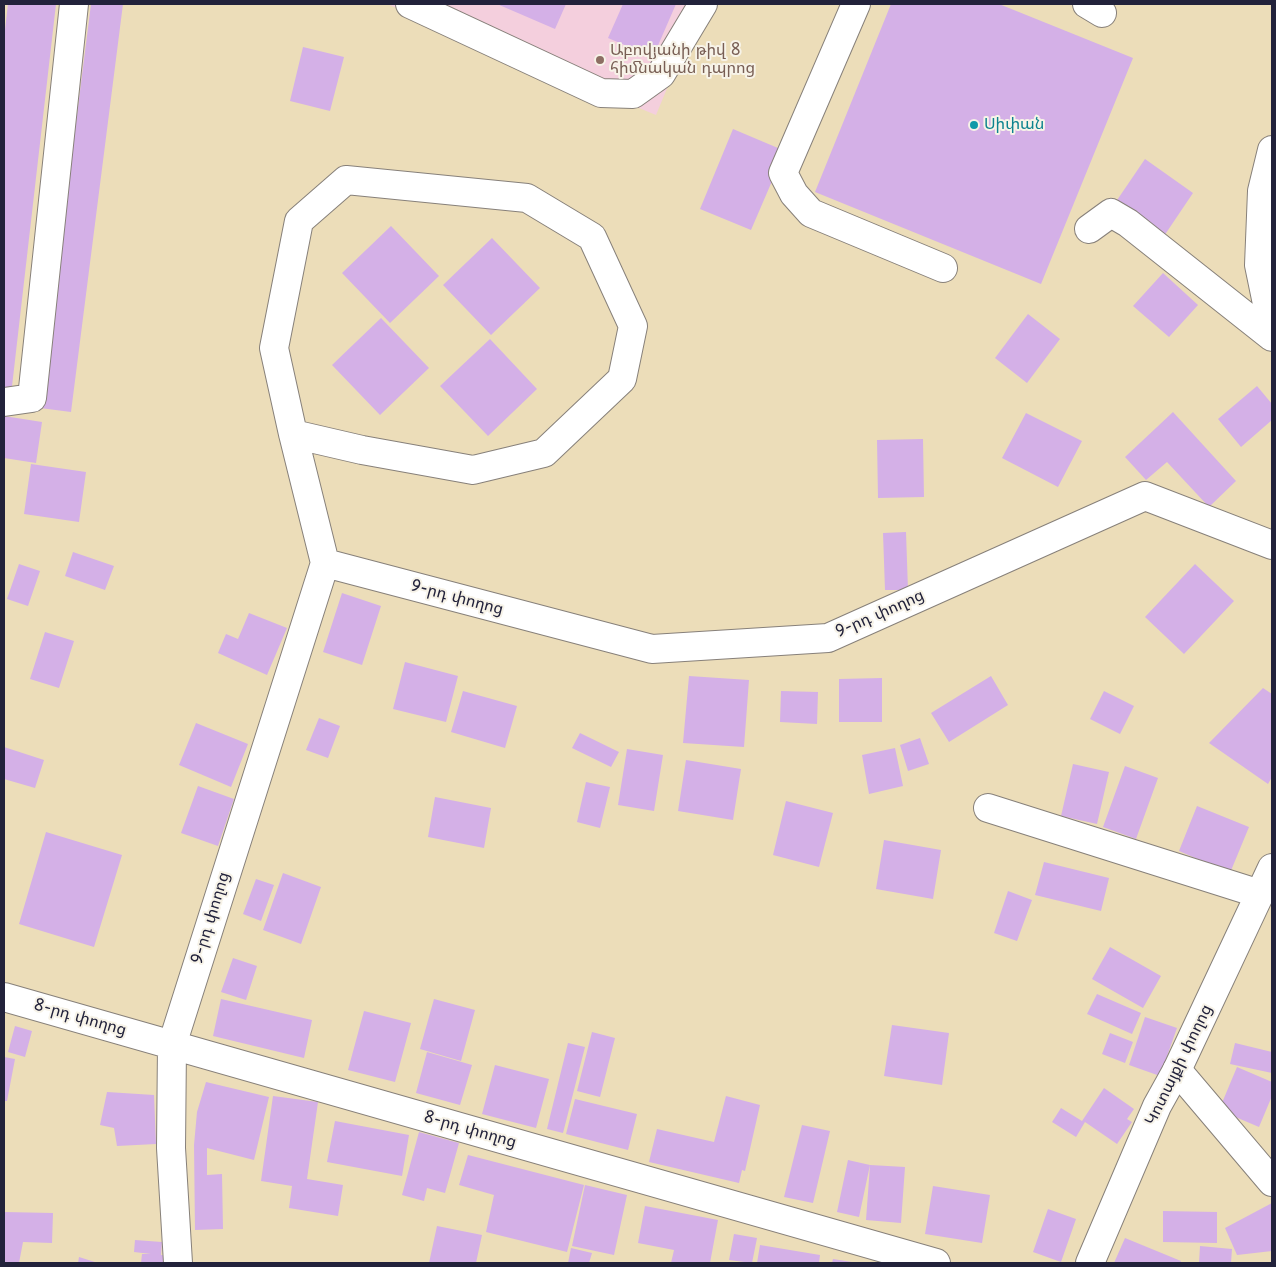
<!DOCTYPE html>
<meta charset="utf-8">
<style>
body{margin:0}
#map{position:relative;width:1276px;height:1267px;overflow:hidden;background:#ecddb9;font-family:"Playpen Sans",sans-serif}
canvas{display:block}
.frame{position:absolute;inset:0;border:5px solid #22223b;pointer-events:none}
</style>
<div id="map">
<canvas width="1276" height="1267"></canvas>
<div class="frame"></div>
</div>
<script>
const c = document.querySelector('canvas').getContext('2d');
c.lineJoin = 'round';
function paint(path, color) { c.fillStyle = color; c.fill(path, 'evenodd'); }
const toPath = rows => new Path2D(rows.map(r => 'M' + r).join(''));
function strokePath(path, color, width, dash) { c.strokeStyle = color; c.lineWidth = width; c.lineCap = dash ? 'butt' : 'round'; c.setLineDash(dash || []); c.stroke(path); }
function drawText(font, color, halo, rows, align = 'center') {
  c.font = font + ' "Playpen Sans","Noto Sans Armenian",sans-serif'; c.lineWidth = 4; c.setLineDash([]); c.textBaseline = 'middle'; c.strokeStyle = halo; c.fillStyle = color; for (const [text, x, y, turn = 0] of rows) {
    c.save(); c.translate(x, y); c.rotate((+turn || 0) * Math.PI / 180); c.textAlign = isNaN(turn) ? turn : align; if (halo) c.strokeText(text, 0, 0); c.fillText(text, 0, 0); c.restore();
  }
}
const built = toPath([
 [387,4,702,4,656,115]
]);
const building = toPath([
 [8,4,56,4,11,395,4,394,4,38],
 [91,4,123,4,71,412,40,408],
 [497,4,566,4,555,29],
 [623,4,676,4,653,57,608,38],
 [891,4,999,4,1133,58,1041,284,815,192],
 [303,47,344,57,330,111,290,101],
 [733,129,785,151,751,230,700,209],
 [1145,159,1193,193,1160,242,1111,209],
 [391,226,439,276,390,323,342,273],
 [492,238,540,288,491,335,443,285],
 [1163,273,1198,305,1169,337,1133,306],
 [1028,314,1060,339,1027,383,995,358],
 [381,318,429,368,380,415,332,365],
 [490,339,537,389,488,436,440,386],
 [1257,386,1272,404,1272,420,1241,447,1218,419],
 [1173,412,1236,481,1209,507,1167,462,1146,480,1125,457],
 [1026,413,1082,441,1058,487,1002,458],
 [4,416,42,422,36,463,4,458],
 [923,439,924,497,878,498,877,440],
 [31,464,86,472,79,522,24,514],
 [906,532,908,590,885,590,883,533],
 [73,552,114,566,105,590,65,576],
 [19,564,40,571,28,606,7,599],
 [1195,564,1234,601,1184,654,1145,617],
 [342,593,381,606,362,665,323,652],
 [249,613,287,628,267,675,218,653,226,634,238,639],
 [45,632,74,641,59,688,30,679],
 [405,662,458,676,446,722,393,709],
 [689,676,749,680,744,747,683,743],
 [991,676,1008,705,949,742,931,713],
 [882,678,882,722,839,722,839,679],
 [1263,688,1272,694,1272,777,1268,784,1209,743],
 [463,691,517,706,505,748,451,732],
 [781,691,818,692,817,724,780,722],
 [1104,691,1134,706,1120,734,1090,719],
 [319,718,340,726,328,758,306,750],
 [196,723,248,744,231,787,179,765],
 [580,733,619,752,611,767,572,748],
 [920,738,929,764,908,771,900,745],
 [4,747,44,760,35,788,4,779],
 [895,748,903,786,869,794,862,755],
 [627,749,663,755,654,811,618,805],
 [686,760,741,769,733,820,678,811],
 [1073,764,1109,772,1097,824,1061,816],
 [1125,766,1158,778,1136,839,1103,827],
 [586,782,610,787,600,828,577,822],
 [198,786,234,799,218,846,181,833],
 [435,797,491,808,484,848,428,837],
 [786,801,833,813,819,867,773,855],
 [1197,806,1249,827,1230,873,1179,851],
 [46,832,122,855,94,947,19,924],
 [884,840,941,850,933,899,876,889],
 [1044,862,1109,878,1101,911,1035,895],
 [283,873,321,887,301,944,263,930],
 [256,879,274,885,261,921,243,914],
 [1008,891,1032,900,1017,941,994,933],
 [1110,947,1161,976,1143,1008,1092,979],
 [233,958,257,966,246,1000,221,992],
 [1097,994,1141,1013,1132,1034,1087,1014],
 [221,999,312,1020,304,1058,213,1036],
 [434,999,475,1010,461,1061,420,1049],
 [364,1011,411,1023,395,1082,348,1070],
 [1145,1017,1177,1028,1160,1076,1129,1065],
 [892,1025,949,1033,942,1085,884,1076],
 [15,1026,32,1031,25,1057,8,1052],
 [592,1032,615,1038,600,1097,577,1091],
 [1110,1033,1133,1042,1125,1063,1102,1054],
 [568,1043,585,1047,563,1133,547,1129],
 [1235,1043,1272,1052,1272,1073,1230,1064],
 [427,1052,472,1065,460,1105,416,1093],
 [4,1057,15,1059,7,1101,4,1101],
 [495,1065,549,1079,536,1128,482,1114],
 [1237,1067,1272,1082,1272,1096,1259,1127,1219,1110],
 [206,1082,269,1097,254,1160,207,1148,207,1175,222,1174,223,1229,195,1230,194,1145,197,1112],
 [1104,1088,1134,1109,1127,1119,1132,1122,1117,1144,1085,1122,1076,1137,1052,1122,1061,1108,1082,1121],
 [107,1092,154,1095,156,1144,117,1146,114,1128,100,1125],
 [273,1096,318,1102,307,1179,343,1185,338,1216,289,1208,292,1186,261,1181],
 [726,1096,760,1105,745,1171,742,1170,739,1183,649,1162,657,1129,714,1142],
 [575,1099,637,1114,628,1150,566,1134],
 [335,1121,409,1135,402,1176,327,1162],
 [802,1125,830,1131,813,1203,784,1197],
 [419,1132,459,1143,445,1193,427,1188,424,1201,402,1195],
 [468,1155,584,1185,567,1252,486,1232,494,1195,459,1185],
 [848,1160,870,1165,905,1167,901,1223,866,1220,870,1165,859,1217,837,1212],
 [585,1185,627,1195,614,1255,572,1246],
 [933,1186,990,1195,982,1243,925,1234],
 [1272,1203,1272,1251,1237,1255,1225,1228],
 [645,1206,718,1220,710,1263,671,1263,674,1250,638,1243],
 [1048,1209,1076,1219,1061,1262,1033,1252],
 [1163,1211,1217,1212,1217,1243,1163,1242],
 [4,1212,53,1213,52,1243,23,1242,19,1263,4,1263],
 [437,1226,482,1235,476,1263,429,1263],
 [734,1234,757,1238,752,1263,729,1260],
 [1125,1238,1181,1261,1180,1263,1114,1263],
 [135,1240,162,1242,161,1255,173,1256,173,1263,141,1263,142,1254,151,1254,134,1252],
 [760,1245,820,1255,819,1263,757,1263],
 [1200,1246,1232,1249,1231,1263,1199,1263],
 [571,1248,592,1253,589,1263,568,1263],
 [79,1257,98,1263,78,1263],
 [833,1259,852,1262,852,1263,832,1263]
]);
const minor = toPath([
 [410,4,601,93,633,94,661,74,703,4],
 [856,4,783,173,794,194,811,213,943,268],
 [1087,4,1102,13],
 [1272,150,1262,191,1259,265,1272,328],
 [1089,229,1111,213,1128,223,1272,337],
 [4,402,32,398,74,4],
 [293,434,362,450,473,470,544,453,622,379,633,326,592,237,527,198,346,180,299,221,274,348,293,434,325,563],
 [988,808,1260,894],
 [4,997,936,1263],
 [1177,1070,1272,1182],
 [178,1263,171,1148,172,1045,325,563,652,649,828,638,1145,496,1272,545]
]);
const major = toPath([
 [1090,1263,1157,1106,1177,1070,1272,868]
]);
const markers = [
 [600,60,5,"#8d6e63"],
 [974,125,5,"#0f9aa8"]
];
const educationNames = [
 ["Աբովյանի թիվ 8",610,51],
 ["հիմնական դպրոց",610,69]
];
const cultureNames = [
 ["Սիփան",984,125]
];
const streetNames = [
 ["9-րդ փողոց",457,598,15],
 ["9-րդ փողոց",880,614,-24],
 ["9-րդ փողոց",211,918,-73],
 ["8-րդ փողոց",80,1018,16],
 ["Կոտայքի փողոց",1179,1065,-64],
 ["8-րդ փողոց",470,1130,16]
];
paint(built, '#f4cfdd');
paint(building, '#d4b0e7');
strokePath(minor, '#87807a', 30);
strokePath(major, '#87807a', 30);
strokePath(minor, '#fff', 28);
strokePath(major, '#fff', 28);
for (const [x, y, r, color] of markers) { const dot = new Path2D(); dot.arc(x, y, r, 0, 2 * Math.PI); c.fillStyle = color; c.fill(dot); strokePath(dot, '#f7f3e8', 2); }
drawText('16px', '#785e54', '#f7f3e8', educationNames, 'left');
drawText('16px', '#0d838f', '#f7f3e8', cultureNames, 'left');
drawText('16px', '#22223b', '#f7f3e8', streetNames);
</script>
